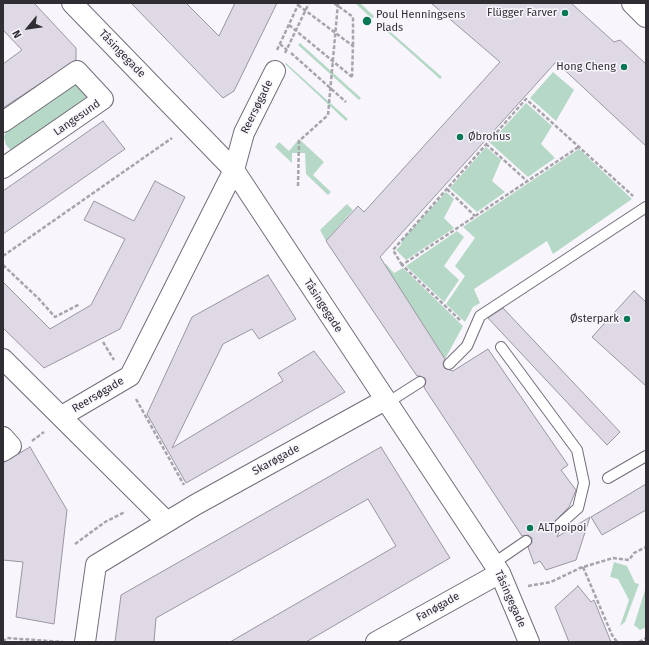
<!DOCTYPE html>
<meta charset="utf-8">
<style>
body{margin:0}
#map{position:relative;width:649px;height:645px;overflow:hidden;background:#f9f5fd;font-family:"Fira Sans",sans-serif}
canvas{display:block}
.frame{position:absolute;inset:0;border:4px solid #302e33;pointer-events:none}
.north{position:absolute;left:8px;top:8px;width:40px;height:40px;-webkit-text-stroke:3px #f9f5fd;paint-order:stroke;rotate:241deg;font-size:11px;font-weight:700;line-height:16px;text-align:center;color:#302e33}
.north::after{content:'';display:block;margin:auto;width:14px;height:18px;background:#302e33;clip-path:polygon(50% 0,100% 100%,50% 72%,0 100%)}
</style>
<div id="map">
<canvas width="649" height="645"></canvas>
<div class="frame"></div>
<div class="north">N</div>
</div>
<script>
const c = document.querySelector('canvas').getContext('2d');
c.lineJoin = 'round';
function paint(path, color) { c.fillStyle = color; c.fill(path, 'evenodd'); }
const toPath = rows => new Path2D(rows.map(r => 'M' + r).join(''));
function strokePath(path, color, width, dash) { c.strokeStyle = color; c.lineWidth = width; c.lineCap = dash ? 'butt' : 'round'; c.setLineDash(dash || []); c.stroke(path); }
function drawText(font, color, halo, rows, align = 'center') {
  c.font = font + ' "Fira Sans",sans-serif'; c.lineWidth = 3; c.setLineDash([]); c.textBaseline = 'middle'; c.strokeStyle = halo; c.fillStyle = color; for (const [text, x, y, turn = 0] of rows) {
    c.save(); c.translate(x, y); c.rotate((+turn || 0) * Math.PI / 180); c.textAlign = isNaN(turn) ? turn : align; if (halo) c.strokeText(text, 0, 0); c.fillText(text, 0, 0); c.restore();
  }
}
const green = toPath([
 [355,3,360,3,374,16,372,19],
 [385,27,442,77,440,79,384,29],
 [300,43,361,98,359,100,298,45],
 [286,63,348,119,346,121,285,64],
 [553,72,574,90,556,121,530,98],
 [78,85,84,87,89,99,11,150,6,145,4,137,6,131,71,86],
 [526,103,552,126,541,144,555,158,528,177,490,143],
 [299,139,324,162,313,175,331,192,328,195,306,174,305,153,292,153,292,163,275,147,279,142,289,151],
 [486,147,501,160,492,181,505,192,477,212,450,188],
 [579,149,632,199,553,254,547,241,474,289,480,303,473,307,465,322,446,304,465,276,455,266,475,238,463,227],
 [446,192,454,199,444,218,454,228,406,260,396,250,401,245,402,240],
 [347,204,353,210,326,241,320,230],
 [457,231,464,237,444,266,459,280,444,302,406,266],
 [386,264,394,273,403,268,463,326,445,359,384,265],
 [614,562,627,566,635,583,639,584,625,622,620,626,629,600,618,579,610,577],
 [646,587,646,627,640,630,634,625]
]);
const building = toPath([
 [3,3,34,3,76,48,76,60,3,108,3,64,22,50,3,30,3,3],
 [131,3,186,3,219,36,235,3,277,3,234,91,223,98,131,3],
 [431,3,571,3,614,42,620,40,646,64,646,146,556,62,380,257,445,359,443,363,444,368,453,371,488,349,568,465,561,470,576,490,569,507,554,522,555,528,560,530,557,537,590,517,576,560,546,570,540,561,534,564,528,547,532,543,532,538,528,535,522,536,425,389,424,387,426,382,425,378,420,376,417,376,326,241,358,206,364,212,500,62,431,3],
 [103,121,125,149,3,234,3,191,103,121],
 [155,181,185,197,120,329,44,368,3,328,3,282,50,329,91,305,125,239,84,220,94,201,134,221,155,181],
 [268,275,296,319,259,339,252,329,223,344,172,448,283,381,278,373,314,351,345,392,186,483,147,414,192,317,268,275],
 [634,291,646,302,646,386,592,337,634,291],
 [503,308,620,432,607,445,488,318,503,308],
 [30,447,67,510,54,624,16,617,23,562,3,560,3,463,30,447],
 [381,447,450,558,306,642,230,642,396,546,368,499,156,618,154,642,115,642,121,595,381,447],
 [646,484,646,510,602,535,591,517,646,484],
 [578,586,591,602,594,600,611,642,569,642,555,607,578,586]
]);
const path = toPath([
 [334,3,353,17,353,45],
 [298,5,353,46,352,77],
 [289,25,352,77],
 [280,44,287,50],
 [277,50,299,3],
 [285,53,309,3],
 [291,53,346,102],
 [486,144,527,181],
 [298,186,299,141,328,115,338,3],
 [447,189,475,216],
 [3,256,172,138],
 [3,265,39,299,55,317,80,304],
 [402,265,393,250,526,99,633,196],
 [460,320,402,265,580,146],
 [103,342,114,360],
 [136,399,184,485],
 [32,441,44,432],
 [75,544,105,522,125,512],
 [583,567,612,635,617,642],
 [528,586,551,582,580,568,613,558,629,560,634,553,646,547],
 [3,642,7,638,63,642],
 [639,642,646,638]
]);
const service = toPath([
 [501,347,577,450,584,483,578,508,560,524],
 [449,364,467,346,480,316,646,207],
 [387,403,420,382],
 [608,478,646,456],
 [494,563,526,541]
]);
const minor = toPath([
 [72,3,234,170,500,573,529,642],
 [3,122,77,71,103,99,3,168],
 [3,359,167,522],
 [62,416,130,376,234,170,244,133,275,71],
 [3,437,11,446,3,451],
 [85,642,96,565,195,505,385,400],
 [376,642,500,573]
]);
const tertiary = toPath([
 [633,3,646,16]
]);
const markers = [
 [565,13,4,"#077853"],
 [367,21,5,"#077853"],
 [624,67,4,"#077853"],
 [460,137,4,"#077853"],
 [627,319,4,"#077853"],
 [530,528,4,"#077853"]
];
const poiNames = [
 ["Flügger Farver",557,13],
 ["Poul Henningsens",376,15,"left"],
 ["Plads",376,28,"left"],
 ["Hong Cheng",616,67],
 ["Øbrohus",468,137,"left"],
 ["Østerpark",619,319],
 ["ALTpoipoi",538,528,"left"]
];
const streetNames = [
 ["Tåsingegade",122,54,46],
 ["Reersøgade",257,107,-64],
 ["Langesund",77,118,-35],
 ["Tåsingegade",323,306,57],
 ["Reersøgade",98,395,-31],
 ["Skarøgade",276,460,-29],
 ["Tåsingegade",510,599,66],
 ["Fanøgade",438,607,-29]
];
paint(green, '#b5d9c6');
paint(building, '#dfd9e6');
strokePath(building, '#9a95a1', 1);
strokePath(service, '#736d79', 12);
strokePath(minor, '#736d79', 22);
strokePath(tertiary, '#736d79', 24);
strokePath(path, '#a7a4ab', 2.5, [4, 2]);
strokePath(service, '#fff', 10);
strokePath(minor, '#fff', 20);
strokePath(tertiary, '#fff', 22);
for (const [x, y, r, color] of markers) { const dot = new Path2D(); dot.arc(x, y, r, 0, 2 * Math.PI); c.fillStyle = color; c.fill(dot); strokePath(dot, '#f9f5fd', 1.5); }
drawText('11px', '#302e33', '#f9f5fd', poiNames, 'right');
drawText('11px', '#302e33', '#f9f5fd', streetNames);
</script>
